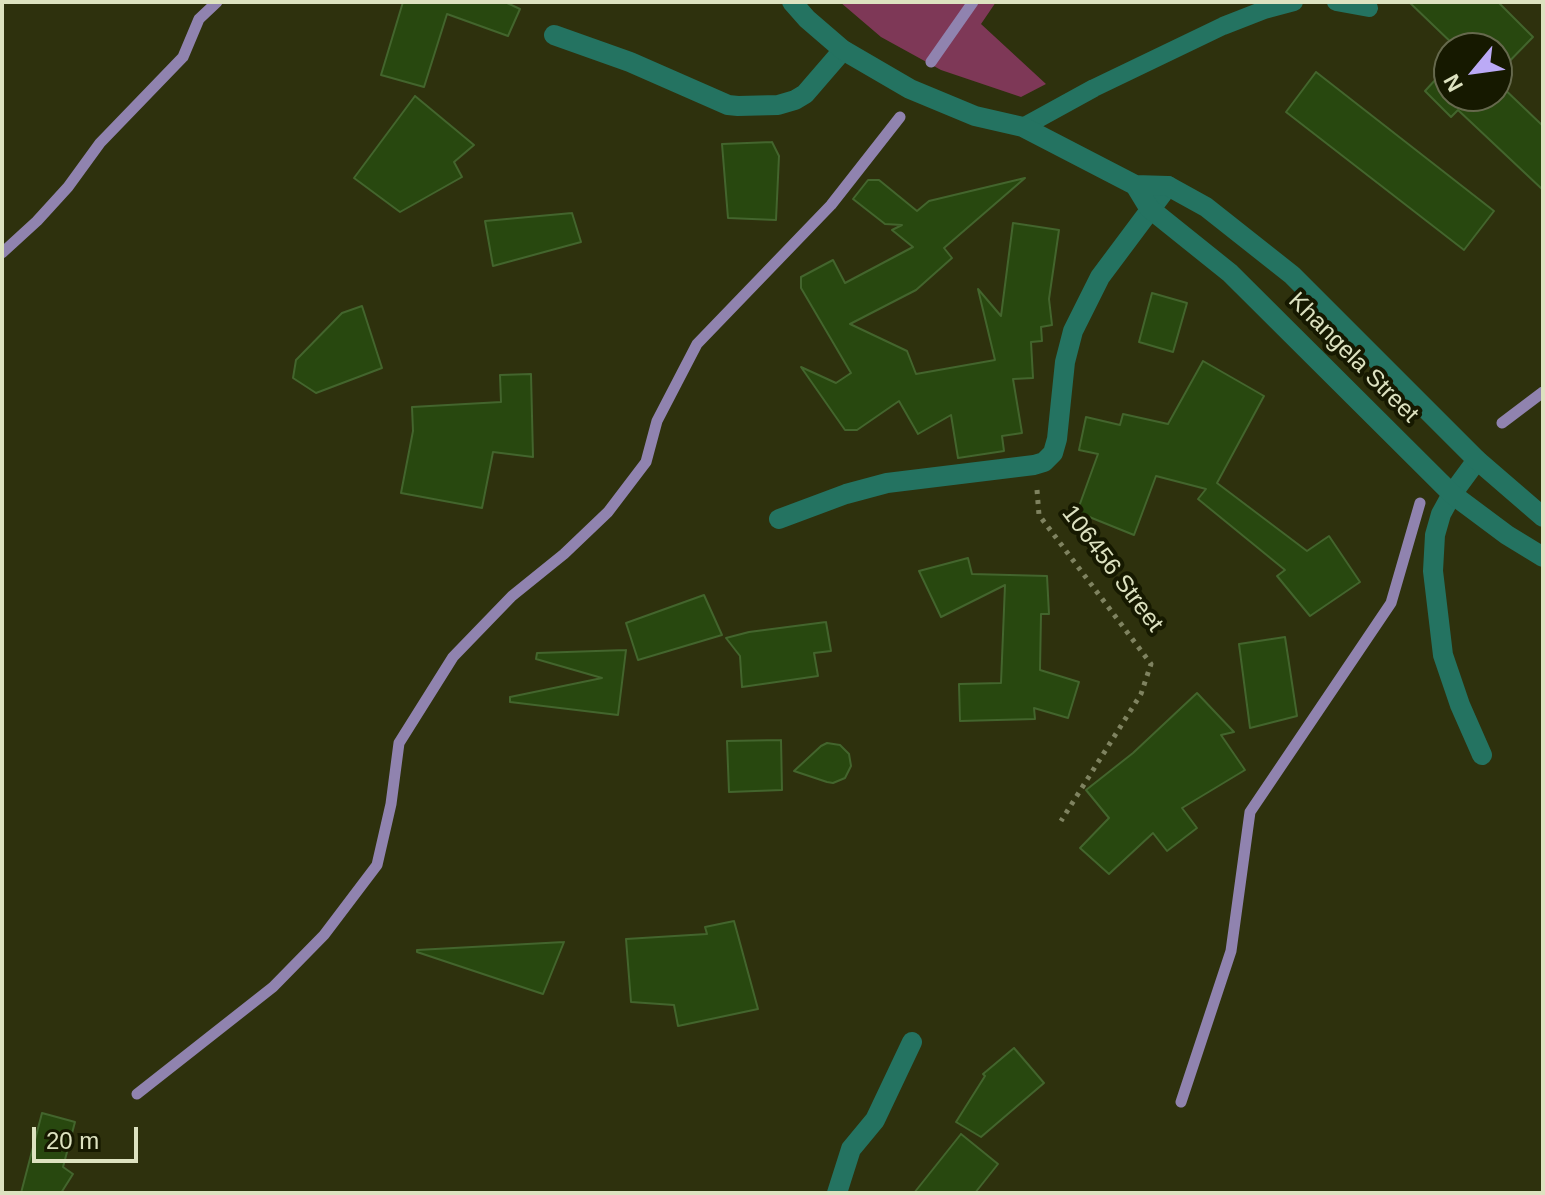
<!DOCTYPE html>
<style>
body{margin:0}
#map{position:relative;width:1545px;height:1195px;overflow:hidden;background:#2e310d;font-family:Arial,sans-serif}
canvas{display:block}
.frame{position:absolute;inset:0;border:4px solid #dde2c0;pointer-events:none}
.north{position:absolute;left:1433px;top:32px;width:80px;height:80px;box-sizing:border-box;background:#161900;border:2px solid #66694d;border-radius:50%;rotate:241deg;font-size:22px;font-weight:700;line-height:32px;text-align:center;color:#dde2c0}
.north::after{content:'';display:block;margin:auto;width:28px;height:36px;background:#bbaaf6;clip-path:polygon(50% 0,100% 100%,50% 72%,0 100%)}
.scale{position:absolute;left:32px;top:1127px;width:106px;height:36px;box-sizing:border-box;border:4px solid #dde2c0;border-top:0;padding-left:10px;font-size:24px;line-height:28px;white-space:nowrap;color:#dde2c0;-webkit-text-stroke:6px #161900;paint-order:stroke}
</style>
<div id="map">
<canvas width="1545" height="1195"></canvas>
<div class="frame"></div>
<div class="north">N</div>
<div class="scale">20 m</div>
</div>
<script>
const c = document.querySelector('canvas').getContext('2d');
c.lineJoin = 'round';
function paint(path, color) { c.fillStyle = color; c.fill(path, 'evenodd'); }
const toPath = rows => new Path2D(rows.map(r => 'M' + r).join(''));
function strokePath(path, color, width, dash) { c.strokeStyle = color; c.lineWidth = width; c.lineCap = dash ? 'butt' : 'round'; c.setLineDash(dash || []); c.stroke(path); }
function drawText(font, color, halo, rows, align = 'center') {
  c.font = font + ' Arial,sans-serif'; c.lineWidth = 8; c.setLineDash([]); c.textBaseline = 'middle'; c.strokeStyle = halo; c.fillStyle = color; for (const [text, x, y, turn = 0] of rows) {
    c.save(); c.translate(x, y); c.rotate((+turn || 0) * Math.PI / 180); c.textAlign = isNaN(turn) ? turn : align; if (halo) c.strokeText(text, 0, 0); c.fillText(text, 0, 0); c.restore();
  }
}
const green = toPath([
 [840,2,996,2,981,24,1046,84,1021,97,941,70,881,37]
]);
const stream = toPath([
 [931,62,973,2],
 [2,253,37,221,68,187,100,143,183,57,199,19,217,2],
 [1502,423,1543,392],
 [137,1094,273,987,324,935,377,865,391,804,399,743,453,657,512,596,564,554,608,512,646,462,657,421,697,344,831,205,900,117],
 [1181,1102,1231,951,1250,812,1391,603,1420,503]
]);
const building = toPath([
 [403,2,505,2,520,9,508,36,447,14,424,87,381,75,403,2],
 [1409,2,1498,2,1533,37,1497,74,1497,48,1457,48,1409,2],
 [1449,65,1449,96,1497,96,1497,82,1543,126,1543,190,1458,110,1451,117,1425,91,1449,65],
 [1316,72,1494,211,1464,250,1286,112,1316,72],
 [415,96,474,145,454,162,462,177,400,212,354,178,415,96],
 [772,142,779,156,776,220,728,218,722,144,772,142],
 [1025,178,944,248,952,258,916,290,850,324,907,351,916,374,995,360,978,289,1001,316,1013,223,1059,230,1049,299,1052,325,1041,327,1042,341,1031,342,1033,378,1013,379,1022,433,1002,436,1004,451,958,458,951,415,918,434,899,401,857,430,845,430,801,367,836,383,851,373,801,288,801,277,833,260,845,283,913,247,892,230,902,225,885,224,853,199,868,180,879,180,917,211,929,201,1025,178],
 [572,213,581,242,493,266,485,221,572,213],
 [1152,293,1187,303,1173,352,1139,342,1152,293],
 [362,306,382,368,316,393,293,378,296,360,342,313,362,306],
 [1203,361,1264,396,1217,483,1307,551,1329,536,1360,582,1310,616,1277,576,1285,570,1198,499,1206,489,1156,476,1134,535,1077,512,1098,454,1079,450,1086,417,1120,425,1123,414,1168,424,1203,361],
 [531,374,533,457,493,452,482,508,401,493,413,431,412,407,501,402,500,375,531,374],
 [968,558,972,574,1047,576,1049,614,1041,614,1040,670,1079,682,1068,718,1034,708,1035,719,960,721,959,684,1001,683,1005,585,941,617,919,571,968,558],
 [704,595,722,635,638,660,626,623,704,595],
 [826,622,831,651,814,653,818,676,742,687,740,656,726,638,749,632,826,622],
 [1285,637,1297,716,1250,728,1239,644,1285,637],
 [626,650,618,715,510,702,510,697,602,678,536,659,537,653,626,650],
 [1197,693,1234,732,1221,735,1245,770,1182,808,1197,828,1167,851,1153,833,1109,874,1080,848,1109,818,1086,790,1133,753,1197,693],
 [781,740,782,790,729,792,727,741,781,740],
 [827,743,840,745,849,754,851,766,845,778,833,783,827,782,794,771,821,746,827,743],
 [734,921,758,1009,678,1026,674,1005,631,1002,626,939,707,934,705,927,734,921],
 [564,942,543,994,417,952,417,950,564,942],
 [1014,1048,1044,1083,981,1137,956,1122,985,1076,983,1074,1014,1048],
 [42,1113,75,1122,63,1167,73,1174,61,1193,21,1193,42,1113],
 [961,1134,998,1164,975,1193,914,1193,961,1134]
]);
const path = toPath([
 [1037,490,1039,515,1151,664,1141,694,1061,821]
]);
const service = toPath([
 [1336,2,1369,8],
 [1023,127,1094,88,1223,26,1264,10,1294,2]
]);
const minor = toPath([
 [554,35,630,62,728,105,738,106,778,105,795,100,805,94,843,50],
 [1477,460,1452,494,1441,514,1435,535,1433,571,1443,655,1460,705,1482,755],
 [779,519,846,494,887,483,1034,465,1044,462,1053,453,1057,439,1065,362,1073,331,1100,277,1168,186],
 [837,1193,851,1149,875,1120,912,1042]
]);
const tertiary = toPath([
 [792,2,807,19,843,50,910,89,975,116,1023,127,1135,185,1168,186,1206,207,1292,275,1477,460,1543,517],
 [1135,185,1149,208,1230,273,1452,494,1507,535,1543,557]
]);
const streetNames = [
 ["Khangela Street",1353,358,45],
 ["106456 Street",1112,569,53]
];
paint(green, '#7e3857');
strokePath(stream, '#9083af', 11);
paint(building, '#28480f');
strokePath(building, '#43652d', 2);
strokePath(path, '#7f8360', 5, [4, 6]);
strokePath(service, '#247361', 18);
strokePath(minor, '#247361', 20);
strokePath(tertiary, '#247361', 20);
drawText('24px', '#dde2c0', '#161900', streetNames);
</script>
